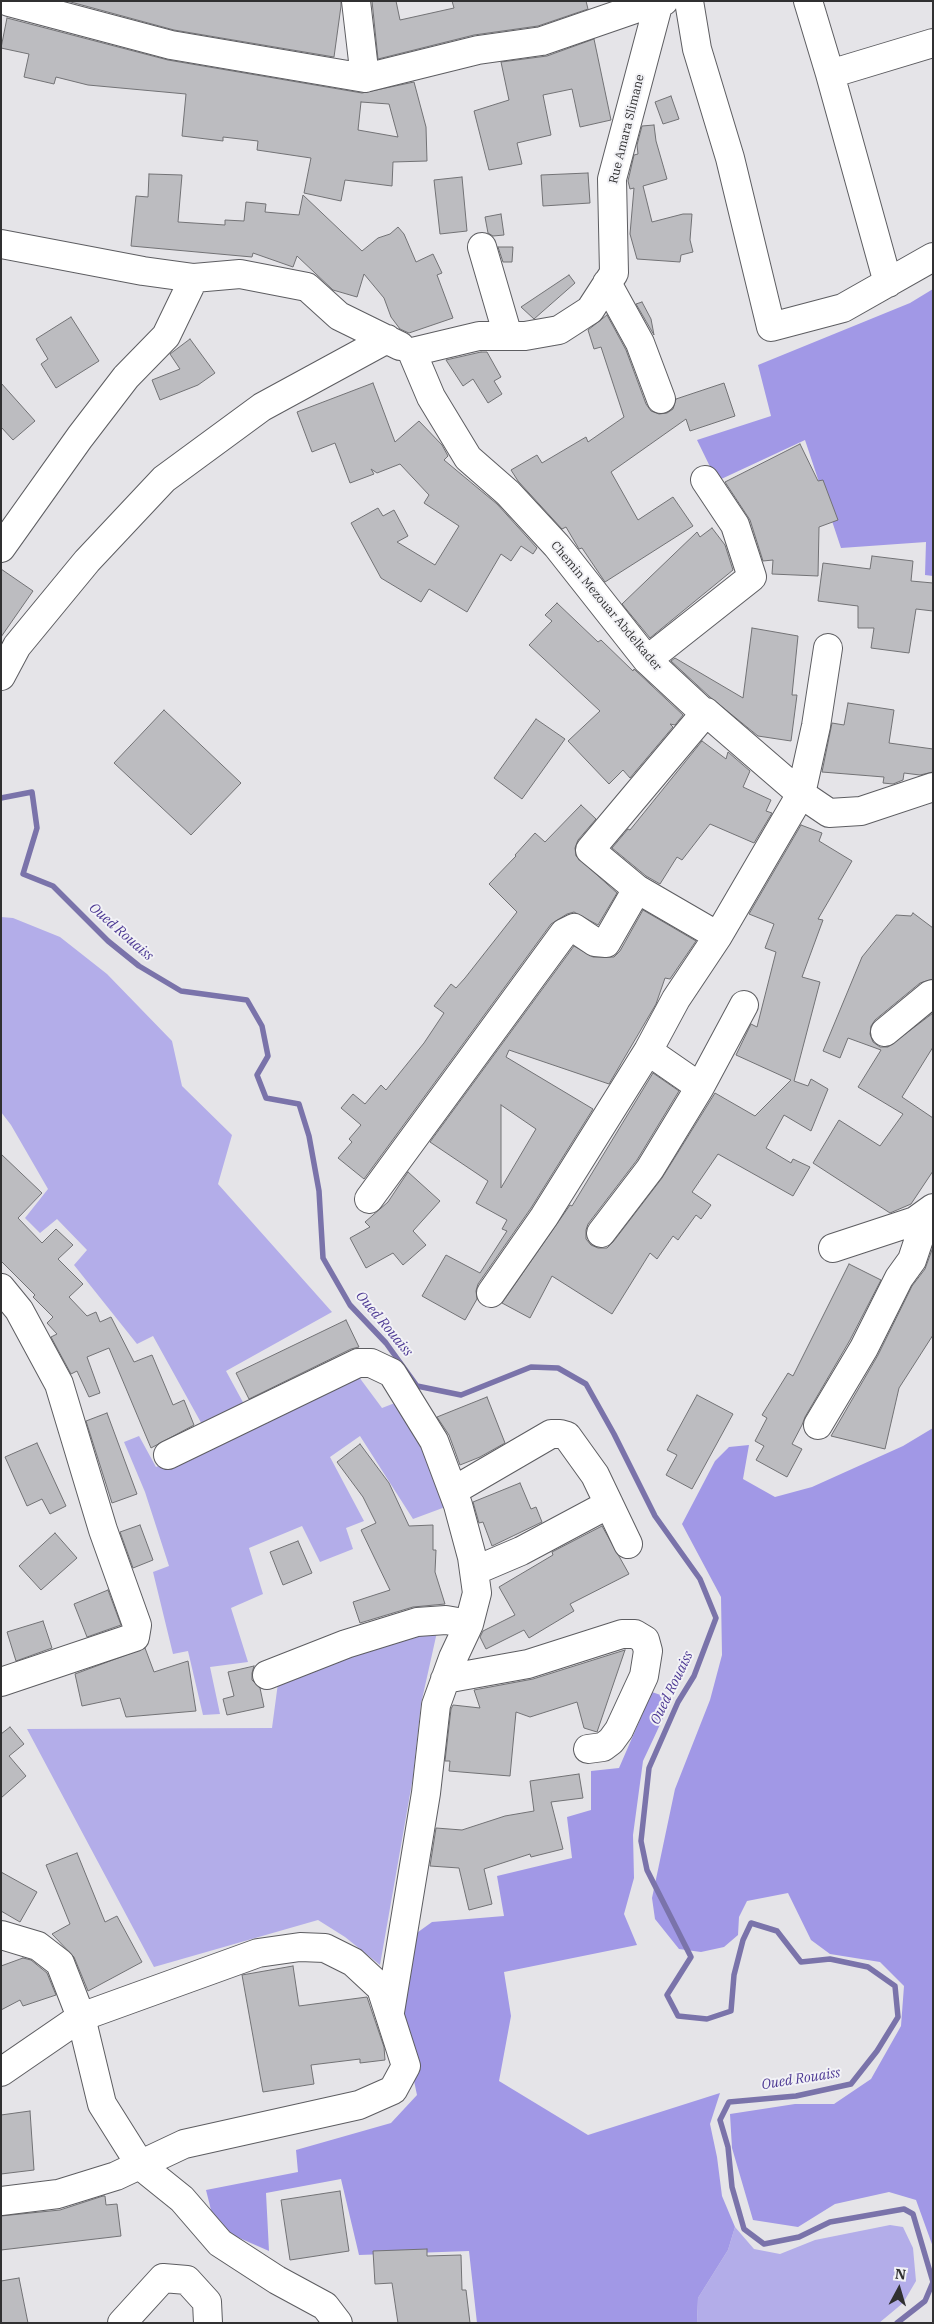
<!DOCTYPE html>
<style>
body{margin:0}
#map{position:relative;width:934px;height:2324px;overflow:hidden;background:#e5e4e8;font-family:"IBM Plex Serif",serif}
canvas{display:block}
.frame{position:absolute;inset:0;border:2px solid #303031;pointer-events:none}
.north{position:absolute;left:874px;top:2264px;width:50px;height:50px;-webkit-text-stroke:4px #f2f2f6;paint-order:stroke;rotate:6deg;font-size:14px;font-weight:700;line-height:20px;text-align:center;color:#303031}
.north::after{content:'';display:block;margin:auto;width:18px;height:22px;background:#303031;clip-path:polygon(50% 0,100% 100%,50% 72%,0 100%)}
</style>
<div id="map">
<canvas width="934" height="2324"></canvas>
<div class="frame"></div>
<div class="north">N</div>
</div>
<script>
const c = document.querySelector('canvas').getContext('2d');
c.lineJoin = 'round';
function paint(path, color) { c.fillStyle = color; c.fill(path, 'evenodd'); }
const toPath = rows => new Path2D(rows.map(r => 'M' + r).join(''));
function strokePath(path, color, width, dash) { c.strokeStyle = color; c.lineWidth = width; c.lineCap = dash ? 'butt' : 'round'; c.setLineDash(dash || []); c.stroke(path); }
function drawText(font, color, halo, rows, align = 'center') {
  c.font = font + ' "IBM Plex Serif",serif'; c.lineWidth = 4; c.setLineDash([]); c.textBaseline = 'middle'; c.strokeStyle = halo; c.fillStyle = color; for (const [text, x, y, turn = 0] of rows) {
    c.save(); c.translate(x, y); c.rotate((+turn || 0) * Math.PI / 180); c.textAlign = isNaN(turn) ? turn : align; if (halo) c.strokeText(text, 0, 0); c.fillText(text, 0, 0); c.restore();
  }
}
const green = toPath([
 [1,917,13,918,60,937,107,974,172,1041,182,1086,232,1135,218,1184,332,1312,226,1371,245,1406,204,1428,153,1336,137,1344,74,1265,87,1250,57,1219,40,1233,25,1218,48,1189,11,1125,1,1112],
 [356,1373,382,1408,400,1401,436,1472,448,1506,413,1519,360,1436,330,1457,364,1521,346,1528,353,1549,320,1562,302,1526,249,1548,263,1594,231,1608,248,1662,210,1667,220,1714,203,1715,188,1651,173,1654,153,1572,169,1566,145,1492,124,1442,139,1436,156,1467,224,1438],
 [437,1632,421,1704,413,1777,380,1965,345,1937,318,1920,154,1967,27,1729,272,1728,278,1683,413,1633],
 [890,2225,903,2227,913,2248,916,2281,903,2303,879,2323,697,2323,698,2298,728,2250,735,2227,754,2249,780,2254,815,2240]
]);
const forest = toPath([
 [933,289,933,576,925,575,926,542,841,548,805,440,717,481,697,440,771,416,758,365,910,303],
 [933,1428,933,2247,916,2200,889,2192,835,2204,798,2227,753,2220,732,2148,730,2114,795,2104,834,2104,871,2079,901,2026,904,1986,880,1962,830,1954,811,1940,788,1893,747,1901,739,1917,738,1935,724,1947,701,1952,679,1949,655,1919,652,1898,675,1789,710,1700,722,1655,721,1597,682,1524,715,1461,729,1447,749,1445,743,1479,775,1497,812,1487,903,1446],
 [652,1692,672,1699,643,1761,633,1835,634,1878,624,1914,637,1945,504,1972,511,2016,499,2081,588,2135,720,2093,710,2124,717,2157,722,2196,735,2227,728,2250,698,2298,697,2323,477,2323,469,2251,359,2255,341,2179,266,2193,269,2251,228,2233,213,2218,206,2190,298,2172,296,2150,391,2123,417,2095,399,2010,414,1935,432,1922,504,1916,497,1876,572,1858,567,1817,591,1810,591,1771,619,1768]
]);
const stream = toPath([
 [1,798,32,792,37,828,23,874,53,886,108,941,139,966,181,991,247,1000,262,1026,268,1056,257,1075,266,1098,299,1104,309,1136,319,1191,323,1258,350,1305,386,1343,417,1386,461,1395,531,1367,558,1368,586,1384,614,1434,655,1516,700,1579,716,1618,694,1676,678,1702,649,1768,641,1841,647,1870,691,1957,667,1995,678,2016,707,2019,731,2011,734,1975,743,1940,751,1923,777,1931,801,1962,830,1959,868,1967,895,1986,898,2017,877,2051,851,2084,796,2096,729,2102,720,2120,728,2147,732,2187,744,2229,764,2244,799,2237,830,2222,904,2209,913,2214,933,2282,925,2301,897,2323]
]);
const building = toPath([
 [67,1,341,1,341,6,334,57,174,30,67,1],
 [372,1,396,1,400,20,454,8,452,1,586,1,588,9,538,26,474,35,378,59,372,1],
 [7,18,168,60,362,93,414,82,426,127,427,161,393,162,392,186,345,180,341,201,304,193,311,158,257,150,258,141,223,137,223,141,182,136,186,94,88,85,56,77,54,84,24,77,29,54,1,48,7,18],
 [361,102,389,104,398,137,358,130,361,102],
 [594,39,611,120,580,127,572,89,543,95,551,135,517,143,522,164,489,170,474,111,509,100,501,62,547,56,594,39],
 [671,96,679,119,663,124,655,102,671,96],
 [654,125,656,141,667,179,643,186,652,222,683,214,692,214,690,240,693,252,681,255,680,262,637,259,630,234,634,188,630,189,628,181,634,155,638,154,637,145,642,126,654,125],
 [588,173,590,203,543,206,541,175,588,173],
 [149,174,182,175,178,222,225,225,225,220,244,221,246,202,266,204,265,212,299,215,303,195,362,251,378,238,390,234,398,227,404,234,416,262,433,254,442,273,437,275,453,318,409,333,400,329,391,317,384,298,364,274,357,297,333,290,297,256,293,267,253,253,252,257,131,246,136,196,148,197,149,174],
 [462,177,467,231,440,234,434,180,462,177],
 [501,214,504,235,493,236,488,233,485,217,501,214],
 [498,247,513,247,512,262,503,262,498,247],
 [569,275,575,283,534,319,521,307,569,275],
 [642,302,651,319,654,335,636,304,642,302],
 [607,315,626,350,646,404,651,411,659,414,667,413,673,409,676,399,724,383,735,416,690,431,686,419,611,472,638,520,673,497,693,526,605,582,582,548,579,549,566,527,562,529,518,481,511,470,537,455,542,463,586,437,588,442,624,417,601,347,594,349,588,330,607,315],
 [71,317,99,361,56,388,41,364,48,359,36,339,71,317],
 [190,339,215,373,198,385,160,400,152,380,180,369,170,354,190,339],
 [481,352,487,352,501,377,494,381,502,394,488,403,473,379,463,386,446,360,481,352],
 [1,383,35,421,13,440,1,427,1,383],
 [373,383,395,442,419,421,442,445,448,456,444,460,497,504,537,548,533,554,521,546,511,561,501,554,467,612,429,589,421,602,381,578,351,523,378,508,383,516,394,510,408,536,397,542,435,565,459,526,424,503,429,495,400,464,377,473,371,469,374,474,350,483,335,443,312,452,297,412,373,383],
 [800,444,818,481,823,480,838,520,819,527,818,576,772,574,773,560,763,561,750,520,725,482,800,444],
 [712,528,725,545,733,570,650,638,622,604,697,532,700,537,712,528],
 [872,556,913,561,911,581,933,583,933,611,916,609,909,653,871,648,874,628,858,628,858,606,818,601,823,563,870,569,872,556],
 [1,569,33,591,1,637,1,569],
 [557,603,598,642,601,640,633,671,634,669,683,715,675,725,670,724,673,727,630,778,623,770,609,784,568,741,600,711,529,645,552,621,545,615,557,603],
 [752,628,798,636,792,695,797,695,791,741,758,736,710,697,671,661,675,658,743,698,752,628],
 [848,703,894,710,889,743,933,749,933,772,920,775,904,773,903,780,893,784,883,783,884,777,822,772,832,723,844,725,848,703],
 [164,710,241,783,191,835,114,763,164,710],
 [536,719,565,739,522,799,494,778,536,719],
 [702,741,726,759,728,752,750,771,743,787,771,800,766,811,772,813,754,843,710,824,682,860,677,857,660,884,646,876,612,848,628,829,630,830,702,741],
 [581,805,596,819,578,840,575,848,576,856,617,893,598,925,574,912,567,914,551,924,364,1179,338,1158,352,1142,349,1139,361,1125,341,1108,353,1094,365,1104,381,1085,386,1090,424,1043,444,1013,434,1006,451,984,456,988,465,978,517,912,489,884,516,856,515,855,535,833,545,842,581,805],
 [801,825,822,833,819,841,852,861,818,919,823,920,802,977,820,982,794,1081,808,1086,811,1079,828,1089,811,1131,784,1115,766,1148,791,1163,793,1159,810,1167,793,1196,718,1154,692,1192,711,1205,701,1219,696,1215,678,1240,673,1236,657,1259,650,1253,612,1314,552,1276,530,1318,502,1303,570,1205,572,1206,653,1073,679,1091,637,1160,588,1224,586,1230,586,1239,591,1245,598,1248,607,1248,613,1242,662,1178,715,1093,755,1116,791,1080,736,1055,751,1024,757,1027,776,952,765,948,774,924,749,914,801,825],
 [643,910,696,941,670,979,665,978,656,1004,609,1084,509,1050,506,1057,593,1109,531,1208,478,1284,476,1291,477,1299,465,1320,422,1296,446,1255,480,1273,507,1231,502,1229,507,1220,476,1203,488,1181,430,1142,574,946,593,957,614,957,620,951,643,910],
 [501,1105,536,1129,501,1188,501,1105],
 [913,913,933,928,933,979,920,983,875,1020,871,1026,870,1034,873,1042,880,1047,888,1047,933,1013,933,1047,902,1097,933,1118,933,1171,911,1204,890,1213,813,1163,839,1120,880,1146,903,1114,858,1087,881,1050,848,1038,840,1058,823,1051,862,957,896,915,911,916,913,913],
 [1,1154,42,1193,18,1218,42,1243,56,1229,73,1245,58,1259,83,1284,69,1297,87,1316,96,1312,100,1322,111,1317,134,1362,152,1355,173,1405,184,1400,194,1425,151,1448,109,1348,87,1357,100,1393,89,1397,77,1371,71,1374,51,1337,57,1334,47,1323,53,1317,33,1297,35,1295,1,1261,1,1154],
 [408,1172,440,1201,413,1231,426,1245,403,1265,393,1253,366,1268,350,1238,370,1227,365,1222,388,1202,408,1172],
 [933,1247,933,1335,899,1388,885,1449,831,1436,878,1355,912,1286,925,1269,933,1247],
 [849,1264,881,1280,850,1340,805,1417,802,1425,792,1444,802,1449,787,1477,756,1460,764,1446,755,1441,767,1418,762,1415,788,1373,793,1376,849,1264],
 [346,1320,359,1347,351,1349,249,1399,236,1373,346,1320],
 [697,1395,733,1414,692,1489,666,1475,677,1455,667,1450,697,1395],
 [487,1397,505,1443,480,1457,460,1465,449,1435,437,1417,487,1397],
 [107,1413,137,1494,112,1503,86,1421,107,1413],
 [37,1443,66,1506,50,1514,42,1499,27,1506,5,1457,37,1443],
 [360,1444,389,1483,409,1526,433,1525,433,1550,436,1550,435,1572,445,1604,413,1607,360,1623,353,1602,390,1590,361,1530,376,1523,363,1497,337,1462,360,1444],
 [520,1483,531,1509,536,1507,542,1522,492,1546,483,1522,479,1523,473,1502,520,1483],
 [140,1525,153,1560,133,1568,120,1532,140,1525],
 [602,1526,629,1574,570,1604,574,1611,529,1638,524,1630,486,1649,480,1637,483,1631,515,1615,499,1587,553,1555,552,1552,602,1526],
 [55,1533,77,1558,41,1590,19,1566,55,1533],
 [298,1541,312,1573,283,1585,270,1552,298,1541],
 [108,1590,121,1625,87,1637,74,1604,108,1590],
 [43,1621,52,1648,16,1661,7,1632,43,1621],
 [145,1648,154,1672,188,1661,196,1711,126,1717,120,1698,82,1706,75,1674,145,1648],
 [625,1650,597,1732,584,1728,577,1702,530,1717,516,1712,510,1776,449,1771,450,1761,445,1761,451,1709,453,1705,480,1708,474,1690,533,1679,625,1650],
 [254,1666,252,1673,252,1680,260,1688,264,1707,227,1715,223,1699,234,1696,228,1672,254,1666],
 [10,1727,24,1744,9,1756,26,1776,1,1798,1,1734,10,1727],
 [579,1774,583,1798,551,1802,563,1849,531,1857,530,1854,484,1869,492,1904,469,1910,459,1868,430,1866,436,1828,462,1830,505,1816,534,1811,530,1781,579,1774],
 [77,1853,105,1922,117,1916,142,1962,88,1991,74,1957,52,1934,70,1924,46,1865,77,1853],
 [1,1872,37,1892,20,1922,1,1911,1,1872],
 [23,1958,31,1960,47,1973,56,1995,23,2006,20,2000,1,2010,1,1966,23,1958],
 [293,1966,299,2006,367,1997,384,2047,385,2060,360,2063,360,2059,311,2065,314,2084,263,2092,242,1975,293,1966],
 [30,2111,34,2170,1,2174,1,2115,30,2111],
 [340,2191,349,2251,290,2260,281,2200,340,2191],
 [103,2196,105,2196,106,2205,117,2204,121,2236,1,2250,1,2216,60,2210,103,2196],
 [427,2249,427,2256,461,2255,462,2290,466,2290,470,2323,398,2323,392,2283,375,2284,373,2251,427,2249],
 [19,2278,28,2323,1,2323,1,2281,19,2278]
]);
const minor = toPath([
 [356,1,365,78],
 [689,1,697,49,730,158,771,327,843,308,933,257],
 [808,1,830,74,933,43],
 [9,2,171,45,365,78,478,50,542,41,658,1],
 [830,74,888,283],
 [1,244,143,271,194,278,240,274,307,287,339,316,400,346],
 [482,247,508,336],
 [607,283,640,343,661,399],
 [412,352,431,397,468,458,508,493,557,546,647,660,702,711,706,712,801,794,829,813,861,811,933,787],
 [412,352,479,336,525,336,559,330,590,310,614,273,612,179,659,2,664,1],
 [1,548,80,437,126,377,166,336,194,278],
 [647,660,752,577,735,525,705,480],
 [1,676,17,646,87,561,164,479,262,407,387,339],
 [637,889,590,850,706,712],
 [885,1032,930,995,933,994],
 [648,1051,700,1087],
 [369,1199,564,933,574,928,595,942,606,943,637,889,718,936],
 [601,1233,650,1169,700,1087,744,1005],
 [833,1248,915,1221,933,1208],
 [1,1288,19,1310,59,1384,103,1530,137,1625,135,1637,1,1682],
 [491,1293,544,1217,648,1051,676,999,718,936,801,794,816,726,828,648],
 [818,1425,864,1348,899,1278,912,1260,928,1212],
 [168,1455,358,1363,371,1363,392,1373,434,1441,458,1505,472,1557,477,1593,469,1624,453,1658,436,1705,426,1793,390,2012],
 [453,1491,551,1434,560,1434,567,1436,595,1475,628,1544],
 [474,1571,521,1551,609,1504],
 [267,1675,346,1644,417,1622,446,1620,469,1624],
 [445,1679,528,1664,622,1634,635,1634,645,1640,648,1651,644,1676,619,1730,611,1741,603,1747,588,1749],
 [1,1935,38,1946,60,1963,81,2017,102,2104,141,2166,182,2199,220,2243,277,2280,325,2306,338,2323],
 [1,2072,81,2017,258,1953,300,1947,325,1948,353,1962,381,1988,406,2066,393,2090,359,2105,184,2144,116,2176,58,2194,1,2201],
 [122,2323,163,2278,187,2280,207,2302,208,2323]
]);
const streetNames = [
 ["Rue Amara Slimane",627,129,-76],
 ["Chemin Mezouar Abdelkader",606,606,50]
];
const waterNames = [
 ["Oued Rouaiss",121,932,41],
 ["Oued Rouaiss",384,1324,50],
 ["Oued Rouaiss",672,1688,-64],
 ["Oued Rouaiss",801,2079,-9]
];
paint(green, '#b3ade9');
paint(forest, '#a198e6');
strokePath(stream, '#7a73aa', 5.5);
paint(building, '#bcbcc0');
strokePath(building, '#727275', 1);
strokePath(minor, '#5d5d61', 30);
strokePath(minor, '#fff', 28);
drawText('12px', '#303031', '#f2f2f6', streetNames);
drawText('italic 14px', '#4c3893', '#f2f2f6', waterNames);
</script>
